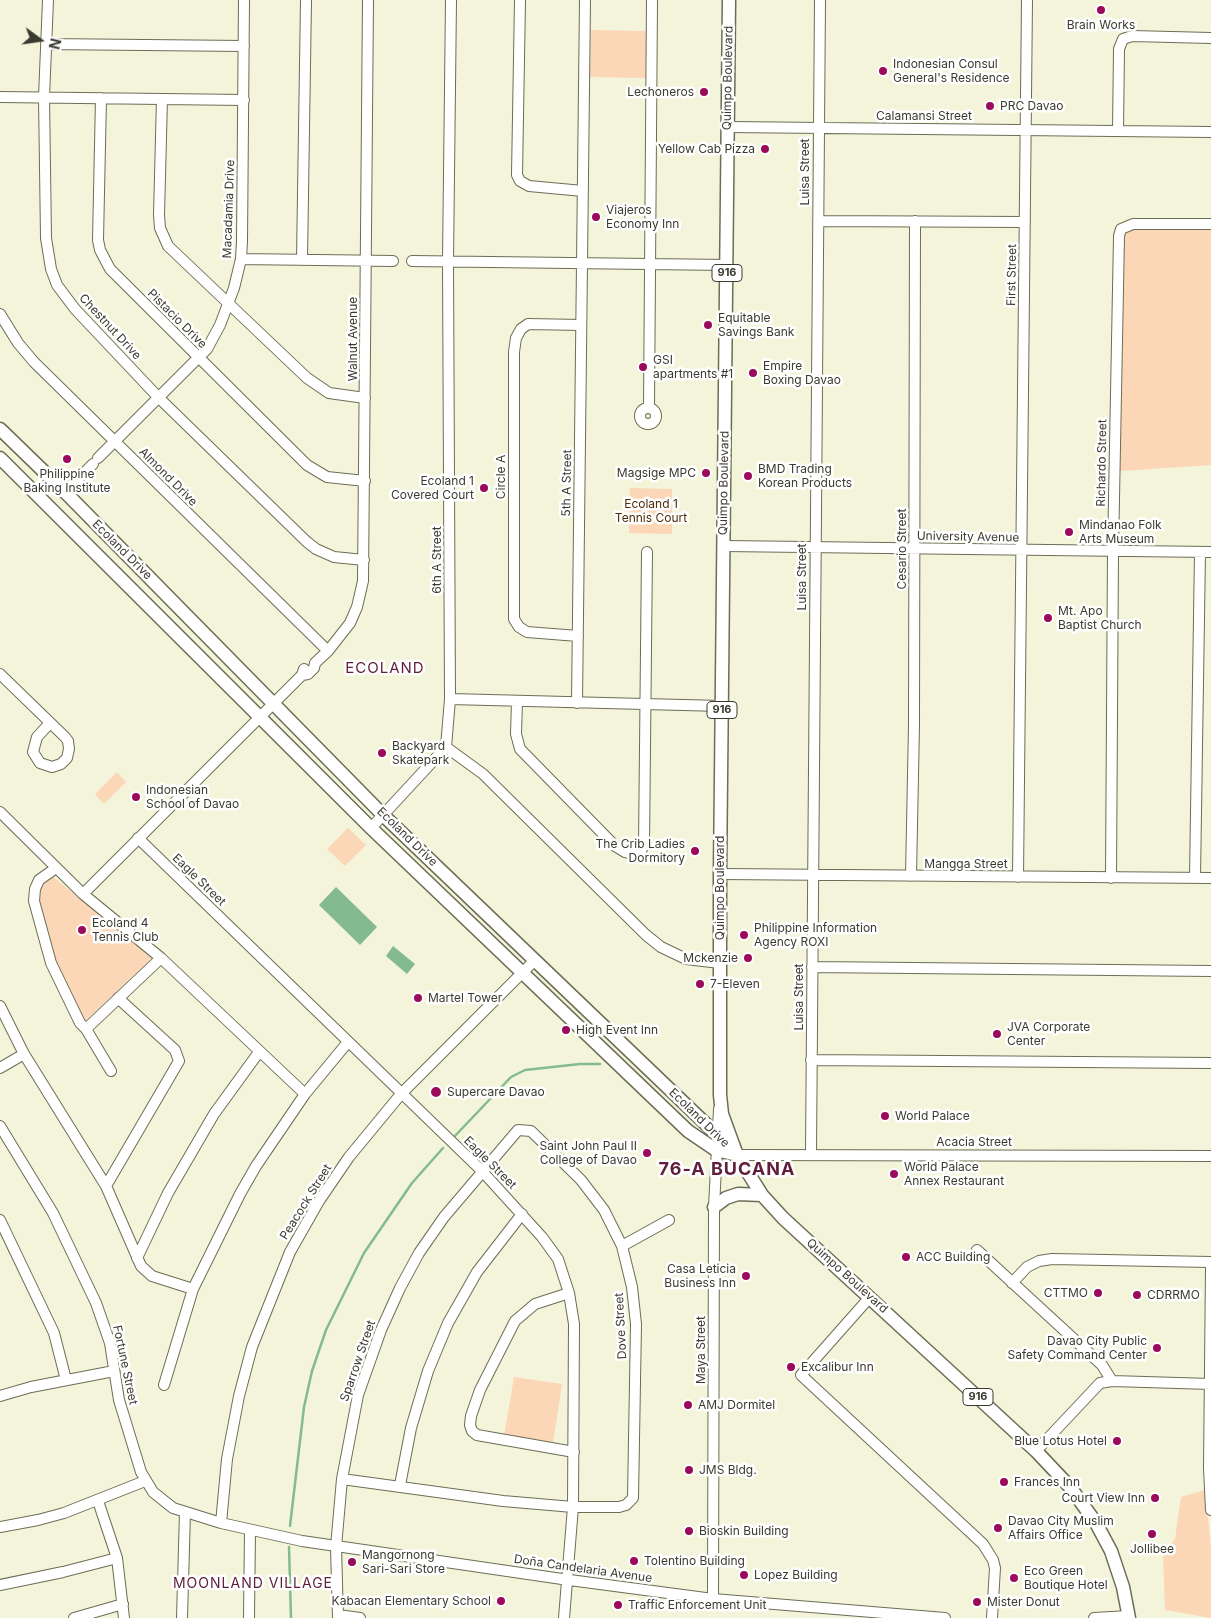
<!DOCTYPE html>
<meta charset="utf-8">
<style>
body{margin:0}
#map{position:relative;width:1211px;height:1618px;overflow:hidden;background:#f4f4da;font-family:Inter,sans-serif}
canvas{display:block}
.north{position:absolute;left:15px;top:15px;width:50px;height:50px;-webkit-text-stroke:4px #fff;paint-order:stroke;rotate:104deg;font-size:14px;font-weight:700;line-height:20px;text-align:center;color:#3a3a30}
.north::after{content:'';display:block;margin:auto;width:18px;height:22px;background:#3a3a30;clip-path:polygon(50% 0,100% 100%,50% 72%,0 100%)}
</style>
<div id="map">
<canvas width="1211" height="1618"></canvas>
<div class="north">N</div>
</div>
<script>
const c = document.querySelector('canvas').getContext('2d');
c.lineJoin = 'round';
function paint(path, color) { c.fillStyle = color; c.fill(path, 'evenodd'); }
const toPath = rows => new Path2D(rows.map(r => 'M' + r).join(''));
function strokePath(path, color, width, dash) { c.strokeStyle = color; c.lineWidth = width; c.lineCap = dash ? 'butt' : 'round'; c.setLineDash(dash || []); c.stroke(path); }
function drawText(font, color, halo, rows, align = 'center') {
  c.font = font + ' Inter,sans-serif'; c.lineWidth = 5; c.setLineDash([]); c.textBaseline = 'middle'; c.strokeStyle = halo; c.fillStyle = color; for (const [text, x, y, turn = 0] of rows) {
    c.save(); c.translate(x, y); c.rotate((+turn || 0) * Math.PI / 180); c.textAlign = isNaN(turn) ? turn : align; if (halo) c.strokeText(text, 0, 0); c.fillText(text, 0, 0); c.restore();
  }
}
const green = toPath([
 [591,30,647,31,646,78,590,77],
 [1130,228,1211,228,1211,465,1120,471,1121,244,1125,231],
 [630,488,672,489,672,534,629,533],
 [117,772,126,782,104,804,95,794],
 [348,828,366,845,345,866,327,849],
 [51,875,152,958,83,1023,56,970,38,899,39,886],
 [514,1377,562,1384,553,1443,504,1436],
 [1205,1490,1211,1547,1211,1618,1165,1610,1163,1553,1175,1539,1181,1497]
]);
const water = toPath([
 [336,887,377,927,360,945,319,905],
 [393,946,415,964,407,974,386,956]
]);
const stream = toPath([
 [453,1138,511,1077,525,1070,580,1064,600,1064],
 [290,1526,304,1407,312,1371,326,1330,364,1253,412,1183,443,1148],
 [289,1547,291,1618]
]);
const minor = toPath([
 [48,0,44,97,46,238,51,269,57,285,75,309,159,398,307,542,316,549,334,557,364,560],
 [520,0,517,175,520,181,529,186,583,191],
 [46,44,244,46],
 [0,97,244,100],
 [101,98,98,240,100,250,110,269,307,465,327,477,365,481],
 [162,99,159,215,160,228,168,246,307,378,329,393,365,398],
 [728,127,1211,132],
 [1118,131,1119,49,1123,39,1132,36,1211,38],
 [818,221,1025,222],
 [241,259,393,261],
 [302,259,306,0],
 [412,261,727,265],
 [0,314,18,343,34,362,328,651],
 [649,407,652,0],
 '640 416a8 8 0 1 1 16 0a8 8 0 1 1-16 0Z',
 [98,458,207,349,220,325,234,288,241,259,242,242,244,0],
 [65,492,93,464],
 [724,546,1211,552],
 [578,636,527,632,519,627,514,619,514,352,516,338,521,329,528,324,581,325],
 [0,674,65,737,68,741,69,749,67,758,61,764,52,767,40,763,33,752,37,737,50,723],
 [302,675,308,674,314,668,315,663,328,651,350,623,357,607,363,581,368,0],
 [450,699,722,706],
 [517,701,516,734,520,749,615,846,625,852,636,854,641,851,644,845,647,552],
 [577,703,585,0],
 [446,747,483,774,646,935,661,947,686,959,720,963],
 [0,812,83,894,161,958,305,1094],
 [371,828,446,747,450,699,448,261,451,0],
 [138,838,482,1171,542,1237,558,1259,569,1293,574,1324,573,1507,564,1618],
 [56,868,39,880,35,889,34,901,51,963,80,1023,86,1029,111,1071],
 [720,874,1211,878],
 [911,876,914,725,915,221],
 [1018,877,1027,0],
 [1111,878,1113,551,1119,236,1121,229,1133,224,1211,224],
 [1195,878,1200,552],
 [83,894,302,675,304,669],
 [812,967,1211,971],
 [0,1006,24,1054,106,1186,141,1266,152,1276,193,1289],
 [86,1029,161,958],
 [811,1060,1211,1063],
 [0,1068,24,1054],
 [0,1126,53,1213,96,1303,110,1343,119,1400,141,1472,153,1492,173,1508,221,1523,302,1541,562,1579,713,1599,945,1618],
 [811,1154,820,0],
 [737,1155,1211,1156],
 [106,1186,179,1061,175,1050,118,998],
 [0,1220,54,1333,66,1380],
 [622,1246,669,1220],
 [977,1250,1102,1365,1112,1381],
 [137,1258,168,1193,214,1114,259,1052],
 [1211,1267,1209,1468,1211,1510],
 [1012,1283,1027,1267,1039,1261,1052,1259,1211,1262],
 [569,1293,535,1304,515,1321,480,1390,471,1416,470,1425,472,1431,477,1435,574,1452],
 [870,1297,801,1375,983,1544,993,1560,995,1568,992,1618],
 [164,1385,193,1289,240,1194,256,1166,305,1094,348,1042],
 [0,1396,31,1387,114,1371],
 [1036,1451,1100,1383,1112,1381,1211,1384],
 [400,1485,411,1428,428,1371,448,1323,477,1272,522,1214],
 [98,1501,117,1558,124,1618],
 [221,1523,227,1459,239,1396,252,1347,290,1252,319,1201,349,1157,401,1094,535,960],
 [0,1527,38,1520,64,1513,145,1481],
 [0,1585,63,1572,117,1558],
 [713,1599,714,1207,719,1109],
 [338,1615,360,1618],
 [74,1618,123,1604],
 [182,1618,185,1512],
 [249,1618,250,1530],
 [338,1618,336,1547,342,1479,358,1395,381,1330,400,1288,419,1253,444,1217,518,1130,531,1131,581,1180,604,1210,622,1246,632,1287,636,1324,633,1498,626,1505,619,1507,573,1507,503,1501,342,1479],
 [1094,1618,1129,1616]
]);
const major = toPath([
 [729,0,720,874,720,1095,722,1114,737,1155,762,1195,783,1218,1036,1451,1070,1487,1096,1523,1111,1551,1123,1587,1129,1618],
 [0,429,65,492,384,816,731,1148],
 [0,458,371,828,688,1131,716,1150,737,1155],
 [714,1207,726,1198,738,1194,762,1195]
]);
const markers = [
 [1101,10,5,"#9b0a5a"],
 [883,71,5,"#9b0a5a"],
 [704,92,5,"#9b0a5a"],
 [990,106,5,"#9b0a5a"],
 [765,149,5,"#9b0a5a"],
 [596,217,5,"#9b0a5a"],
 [708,325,5,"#9b0a5a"],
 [643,367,5,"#9b0a5a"],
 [753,373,5,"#9b0a5a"],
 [67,459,5,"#9b0a5a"],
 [706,473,5,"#9b0a5a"],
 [748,476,5,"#9b0a5a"],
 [484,488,5,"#9b0a5a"],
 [1069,532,5,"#9b0a5a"],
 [1048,618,5,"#9b0a5a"],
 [382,753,5,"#9b0a5a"],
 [136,797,5,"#9b0a5a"],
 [695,851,5,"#9b0a5a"],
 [82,930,5,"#9b0a5a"],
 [744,935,5,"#9b0a5a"],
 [748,958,5,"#9b0a5a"],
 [700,984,5,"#9b0a5a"],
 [418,998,5,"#9b0a5a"],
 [566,1030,5,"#9b0a5a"],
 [997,1034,5,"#9b0a5a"],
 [436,1092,6,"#9b0a5a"],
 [885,1116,5,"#9b0a5a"],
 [647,1153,5,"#9b0a5a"],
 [894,1174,5,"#9b0a5a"],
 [906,1257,5,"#9b0a5a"],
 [746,1276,5,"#9b0a5a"],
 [1098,1293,5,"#9b0a5a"],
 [1137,1295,5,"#9b0a5a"],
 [1157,1348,5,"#9b0a5a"],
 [791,1367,5,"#9b0a5a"],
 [688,1405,5,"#9b0a5a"],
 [1117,1441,5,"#9b0a5a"],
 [689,1470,5,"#9b0a5a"],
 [1004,1482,5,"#9b0a5a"],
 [1155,1498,5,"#9b0a5a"],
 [998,1528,5,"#9b0a5a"],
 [689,1531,5,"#9b0a5a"],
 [1152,1534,5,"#9b0a5a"],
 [634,1561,5,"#9b0a5a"],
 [352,1562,5,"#9b0a5a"],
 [744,1575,5,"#9b0a5a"],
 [1014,1578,5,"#9b0a5a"],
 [501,1601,5,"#9b0a5a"],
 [977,1602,5,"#9b0a5a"],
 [618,1605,5,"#9b0a5a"]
];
const shields = [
 [727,273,30],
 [722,710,30],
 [978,1397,30]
];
const shieldNames = [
 ["916",727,273],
 ["916",722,710],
 ["916",978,1397]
];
const poiNames = [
 ["Brain Works",1101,25,"center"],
 ["Indonesian Consul",893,64],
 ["General's Residence",893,78],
 ["Lechoneros",694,92,"right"],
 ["PRC Davao",1000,106],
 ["Yellow Cab Pizza",755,149,"right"],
 ["Viajeros",606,210],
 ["Economy Inn",606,224],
 ["Equitable",718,318],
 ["Savings Bank",718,332],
 ["GSI",653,360],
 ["apartments #1",653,374],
 ["Empire",763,366],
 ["Boxing Davao",763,380],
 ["BMD Trading",758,469],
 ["Korean Products",758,483],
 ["Magsige MPC",696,473,"right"],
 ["Philippine",67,474,"center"],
 ["Baking Institute",67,488,"center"],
 ["Ecoland 1",474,481,"right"],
 ["Covered Court",474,495,"right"],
 ["Mindanao Folk",1079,525],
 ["Arts Museum",1079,539],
 ["Mt. Apo",1058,611],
 ["Baptist Church",1058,625],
 ["Backyard",392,746],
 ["Skatepark",392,760],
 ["Indonesian",146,790],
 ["School of Davao",146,804],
 ["The Crib Ladies",685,844,"right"],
 ["Dormitory",685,858,"right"],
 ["Ecoland 4",92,923],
 ["Tennis Club",92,937],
 ["Philippine Information",754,928],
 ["Agency ROXI",754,942],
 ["Mckenzie",738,958,"right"],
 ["7-Eleven",710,984],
 ["Martel Tower",428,998],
 ["JVA Corporate",1007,1027],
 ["Center",1007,1041],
 ["High Event Inn",576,1030],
 ["Supercare Davao",447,1092],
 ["World Palace",895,1116],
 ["Saint John Paul II",637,1146,"right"],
 ["College of Davao",637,1160,"right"],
 ["World Palace",904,1167],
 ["Annex Restaurant",904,1181],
 ["ACC Building",916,1257],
 ["Casa Leticia",736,1269,"right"],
 ["Business Inn",736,1283,"right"],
 ["CTTMO",1088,1293,"right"],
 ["CDRRMO",1147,1295],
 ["Davao City Public",1147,1341,"right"],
 ["Safety Command Center",1147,1355,"right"],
 ["Excalibur Inn",801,1367],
 ["AMJ Dormitel",698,1405],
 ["Blue Lotus Hotel",1107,1441,"right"],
 ["JMS Bldg.",699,1470],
 ["Frances Inn",1014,1482],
 ["Court View Inn",1145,1498,"right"],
 ["Davao City Muslim",1008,1521],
 ["Affairs Office",1008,1535],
 ["Bioskin Building",699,1531],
 ["Jollibee",1152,1549,"center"],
 ["Mangornong",362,1555],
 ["Sari-Sari Store",362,1569],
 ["Tolentino Building",644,1561],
 ["Eco Green",1024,1571],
 ["Boutique Hotel",1024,1585],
 ["Lopez Building",754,1575],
 ["Kabacan Elementary School",491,1601,"right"],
 ["Mister Donut",987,1602],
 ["Traffic Enforcement Unit",628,1605]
];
const streetNames = [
 ["Quimpo Boulevard",728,78,-89],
 ["Calamansi Street",924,116],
 ["Luisa Street",805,172,-90],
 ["Macadamia Drive",229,209,-88],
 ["First Street",1012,275,-89],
 ["Pistacio Drive",177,319,45],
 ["Chestnut Drive",110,327,47],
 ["Walnut Avenue",353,339,-90],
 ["Richardo Street",1102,463,-89],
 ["Almond Drive",168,477,45],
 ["Circle A",501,477,-90],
 ["5th A Street",567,483,-89],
 ["Quimpo Boulevard",724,483,-89],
 ["University Avenue",968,537,1],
 ["Cesario Street",902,549,-90],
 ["Ecoland Drive",122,550,45],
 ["6th A Street",437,560,-90],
 ["Luisa Street",802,577,-90],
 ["Ecoland Drive",407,837,44],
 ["Mangga Street",966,864],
 ["Eagle Street",199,880,44],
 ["Quimpo Boulevard",720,888,-90],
 ["Luisa Street",799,997,-90],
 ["Ecoland Drive",699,1118,44],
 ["Acacia Street",974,1142],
 ["Eagle Street",490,1163,45],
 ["Peacock Street",306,1202,-58],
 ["Quimpo Boulevard",847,1276,42],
 ["Dove Street",621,1326,-93],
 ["Maya Street",701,1350,-90],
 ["Sparrow Street",358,1361,-71],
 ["Fortune Street",125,1365,78],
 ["Doña Candelaria Avenue",583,1569,8]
];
const parkNames = [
 ["Ecoland 1",651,504],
 ["Tennis Court",651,518]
];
const neighbourhoodNames = [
 ["MOONLAND VILLAGE",253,1584]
];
const quarterNames = [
 ["ECOLAND",385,668]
];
const districtNames = [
 ["76-A BUCANA",727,1170]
];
paint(green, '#fbd6b7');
paint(water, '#84bb8e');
strokePath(stream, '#84bb8e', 2.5);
strokePath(minor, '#6d6d56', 12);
strokePath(major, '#6d6d56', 15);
strokePath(minor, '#fff', 10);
strokePath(major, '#fff', 12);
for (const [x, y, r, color] of markers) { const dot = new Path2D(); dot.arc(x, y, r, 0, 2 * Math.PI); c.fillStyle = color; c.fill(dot); strokePath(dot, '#fff', 2); }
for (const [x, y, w] of shields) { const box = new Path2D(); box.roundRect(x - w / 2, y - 8.5, w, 17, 4); c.fillStyle = '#fff'; c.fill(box); strokePath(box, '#3a3a30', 1); }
drawText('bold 11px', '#3a3a30', null, shieldNames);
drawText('12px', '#3a3a30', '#fff', poiNames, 'left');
drawText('12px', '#3a3a30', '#fff', streetNames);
drawText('12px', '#4f2c08', '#fff', parkNames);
c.letterSpacing = '1px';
drawText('14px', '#5f1e3b', '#fff', neighbourhoodNames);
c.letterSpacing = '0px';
c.letterSpacing = '1px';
drawText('15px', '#5f1e3b', '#fff', quarterNames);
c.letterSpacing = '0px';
c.letterSpacing = '1px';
drawText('bold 18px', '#5f1e3b', '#fff', districtNames);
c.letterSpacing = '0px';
</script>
